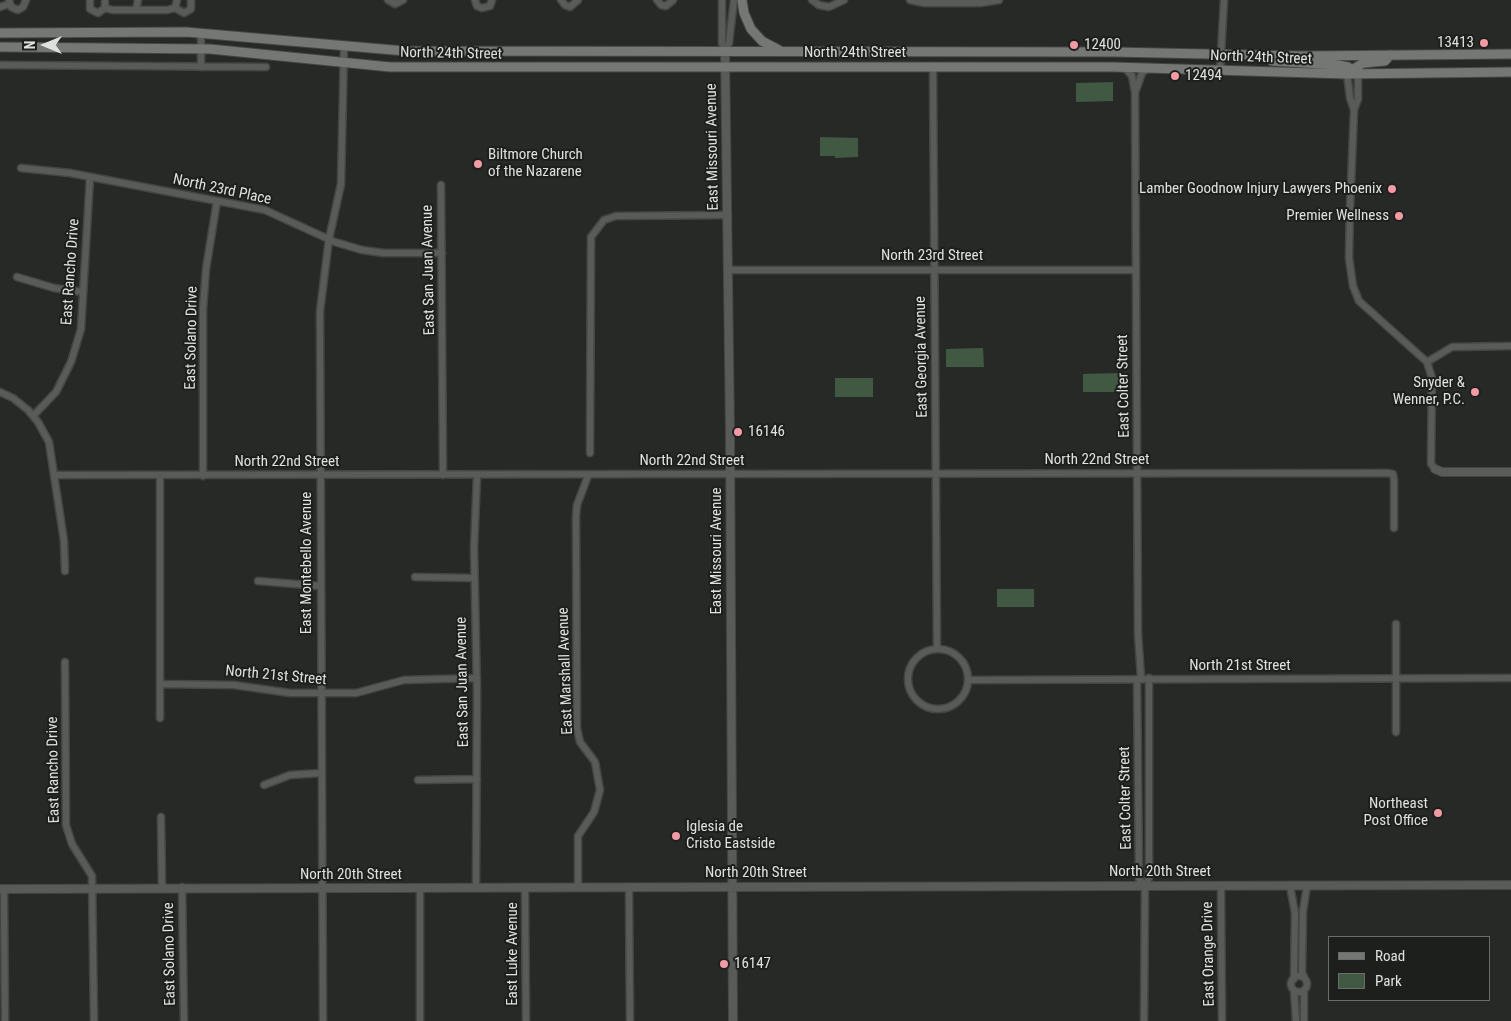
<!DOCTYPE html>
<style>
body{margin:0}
#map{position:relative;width:1511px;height:1021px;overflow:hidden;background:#262926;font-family:"Roboto Condensed",sans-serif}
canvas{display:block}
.legend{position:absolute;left:1328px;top:936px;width:162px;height:65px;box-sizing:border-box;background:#1d1f1d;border:1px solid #6b6d6b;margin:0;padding:6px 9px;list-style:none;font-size:15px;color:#dfe1df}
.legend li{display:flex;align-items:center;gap:10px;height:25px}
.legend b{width:25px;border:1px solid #6b6d6b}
.north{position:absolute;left:20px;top:20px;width:50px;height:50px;-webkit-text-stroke:4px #1d1f1d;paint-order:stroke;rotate:270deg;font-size:14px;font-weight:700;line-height:20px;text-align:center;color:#dfe1df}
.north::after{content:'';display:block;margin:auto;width:18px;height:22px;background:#dfe1df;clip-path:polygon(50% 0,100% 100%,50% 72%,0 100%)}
</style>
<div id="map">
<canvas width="1511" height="1021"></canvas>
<ul class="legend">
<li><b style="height:6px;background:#757775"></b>Road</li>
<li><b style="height:14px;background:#415843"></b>Park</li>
</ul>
<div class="north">N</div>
</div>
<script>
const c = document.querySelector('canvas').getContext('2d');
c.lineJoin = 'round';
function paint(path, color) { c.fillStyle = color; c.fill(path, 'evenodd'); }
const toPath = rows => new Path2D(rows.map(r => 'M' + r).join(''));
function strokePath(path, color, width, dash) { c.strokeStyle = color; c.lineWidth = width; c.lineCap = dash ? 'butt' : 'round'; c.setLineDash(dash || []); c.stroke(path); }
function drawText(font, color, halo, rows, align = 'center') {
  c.font = font + ' "Roboto Condensed",sans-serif'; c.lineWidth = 4; c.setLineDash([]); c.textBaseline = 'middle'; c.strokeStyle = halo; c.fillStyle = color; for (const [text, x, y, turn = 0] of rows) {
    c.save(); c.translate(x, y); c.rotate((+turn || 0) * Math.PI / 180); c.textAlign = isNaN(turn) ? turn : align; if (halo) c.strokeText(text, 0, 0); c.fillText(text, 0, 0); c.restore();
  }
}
const green = toPath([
 [1113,82,1113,101,1076,102,1076,83],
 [820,137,858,138,858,157,835,158,835,156,820,156],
 [983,348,984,367,946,367,946,349],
 [1121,373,1121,392,1083,392,1083,374],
 [835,378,873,378,873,397,835,397],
 [997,589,1034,589,1034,607,997,607]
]);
const minor = toPath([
 [9,0,11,7,18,10,23,7,26,0],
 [90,0,90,9,98,13,105,8,105,0],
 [177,0,175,8,184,13,191,9,191,0],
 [388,0,395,4,403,0],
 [475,0,477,6,482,8,490,6,492,0],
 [561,0,565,5,570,7,578,0],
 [657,0,661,5,666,6,673,0],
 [722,0,722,43,725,52],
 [812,0,819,5,829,7,844,0],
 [910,0,924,3,980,3,999,0],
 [0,7,9,4],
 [105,8,113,10,167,10,175,8],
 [136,10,138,0],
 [725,52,729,43,734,0],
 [0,65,266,67],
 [933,66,937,649],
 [201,67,201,33],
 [1125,68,1132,76,1135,93,1138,634,1141,678],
 [1220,71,1224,0],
 [1347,74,1350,98,1354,110],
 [1358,74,1358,99,1354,110,1350,208,1349,258,1353,286,1359,301,1427,362,1432,378,1431,464,1435,469],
 [1135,93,1142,73,1148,68],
 [21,168,70,173,265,210,335,242,362,250,384,253,442,253],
 [441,185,443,475],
 [728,270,1136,270],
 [17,277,54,288,83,292],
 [1427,362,1452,347,1511,346],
 [0,392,13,398,28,410,38,422,49,442,64,541,65,571],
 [33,416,56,392,71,362,81,329,90,177],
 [590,453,591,237,604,220,616,216,728,215],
 [55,475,1389,473,1393,474,1394,480,1394,528],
 [160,476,160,718],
 [203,476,203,309,206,269,217,201],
 [415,577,474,578],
 [258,581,320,586],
 [1396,624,1396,732],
 '908 679a30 30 0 1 1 60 0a30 30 0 1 1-60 0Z',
 [65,662,66,825,72,844,92,876,94,1021],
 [1137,679,1139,879,1145,886],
 [968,680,1511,678],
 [162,684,234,685,290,693,356,693,404,680,477,678],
 [418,780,477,779],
 [264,785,290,775,321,773],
 [161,817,162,888],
 [578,886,578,836,594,812,600,790,595,762,580,742,577,728,576,516,577,505,588,476],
 [1221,886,1222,1021],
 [1290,886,1295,913,1294,979],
 [182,887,184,1021],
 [525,887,526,1021],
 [629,887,630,1021],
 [420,888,420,1021],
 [476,888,477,692,474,548,477,476],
 [4,889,5,1021],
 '1291 984a8 8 0 1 1 16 0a8 8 0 1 1-16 0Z',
 [1305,979,1302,972,1303,911,1307,886],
 [1294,991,1296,1021],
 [323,1021,320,311,329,239,341,184,344,47],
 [1144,1021,1145,886,1149,878,1149,678],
 [1304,1021,1304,990]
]);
const tertiary = toPath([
 [725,52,730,432,733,1021],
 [1435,469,1442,472,1511,472],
 [0,889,1511,885]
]);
const secondary = toPath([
 [742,0,744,13,751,29,762,41,779,50],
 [0,33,186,32,405,51,1113,52,1302,56,1511,54],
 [0,47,210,49,390,67,1113,67,1347,74,1511,72],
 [1272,61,1338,65,1348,67,1358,74],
 [1349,72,1363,63,1385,61,1390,55]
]);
const markers = [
 [1484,43,5,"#f49aa4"],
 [1074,45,5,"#f49aa4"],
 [1175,76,5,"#f49aa4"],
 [478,164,5,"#f49aa4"],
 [1392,189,5,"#f49aa4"],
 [1399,216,5,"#f49aa4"],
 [1475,392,5,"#f49aa4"],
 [738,432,5,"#f49aa4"],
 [1438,813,5,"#f49aa4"],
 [676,836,5,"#f49aa4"],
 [724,964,5,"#f49aa4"]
];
const poiNames = [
 ["13413",1474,43,"right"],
 ["12400",1084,45],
 ["12494",1185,76],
 ["Biltmore Church",488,155],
 ["of the Nazarene",488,172],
 ["Lamber Goodnow Injury Lawyers Phoenix",1382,189,"right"],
 ["Premier Wellness",1389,216,"right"],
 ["Snyder &",1465,383,"right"],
 ["Wenner, P.C.",1465,400,"right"],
 ["16146",748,432],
 ["Northeast",1428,804,"right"],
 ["Post Office",1428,821,"right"],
 ["Iglesia de",686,827],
 ["Cristo Eastside",686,844],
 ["16147",734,964]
];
const streetNames = [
 ["North 24th Street",855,53],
 ["North 24th Street",451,54,1],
 ["North 24th Street",1261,58,2],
 ["East Missouri Avenue",713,147,-91],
 ["North 23rd Place",222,190,12],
 ["North 23rd Street",932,256],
 ["East San Juan Avenue",429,270,-91],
 ["East Rancho Drive",71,272,-86],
 ["East Solano Drive",192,338,-89],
 ["East Georgia Avenue",922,357,-91],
 ["East Colter Street",1124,386,-91],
 ["North 22nd Street",1097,460],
 ["North 22nd Street",692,461],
 ["North 22nd Street",287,462],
 ["East Missouri Avenue",717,551,-90],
 ["East Montebello Avenue",307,563,-90],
 ["North 21st Street",1240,666],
 ["East Marshall Avenue",566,671,-92],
 ["North 21st Street",276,676,5],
 ["East San Juan Avenue",463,682,-91],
 ["East Rancho Drive",54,770,-91],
 ["East Colter Street",1126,798,-91],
 ["North 20th Street",1160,872],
 ["North 20th Street",756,873],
 ["North 20th Street",351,875],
 ["East Solano Drive",170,954,-91],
 ["East Luke Avenue",513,954,-90],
 ["East Orange Drive",1209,954,-91]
];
paint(green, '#415843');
strokePath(minor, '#444644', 9);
strokePath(tertiary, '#444644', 10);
strokePath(secondary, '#444644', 11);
strokePath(minor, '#595b59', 6);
strokePath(tertiary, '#595b59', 8);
strokePath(secondary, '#757775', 9);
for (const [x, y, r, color] of markers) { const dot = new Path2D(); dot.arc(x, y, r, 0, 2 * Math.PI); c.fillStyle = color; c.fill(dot); strokePath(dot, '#1d1f1d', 2); }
drawText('15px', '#dfe1df', '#1d1f1d', poiNames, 'left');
drawText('15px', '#dfe1df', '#1d1f1d', streetNames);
</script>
